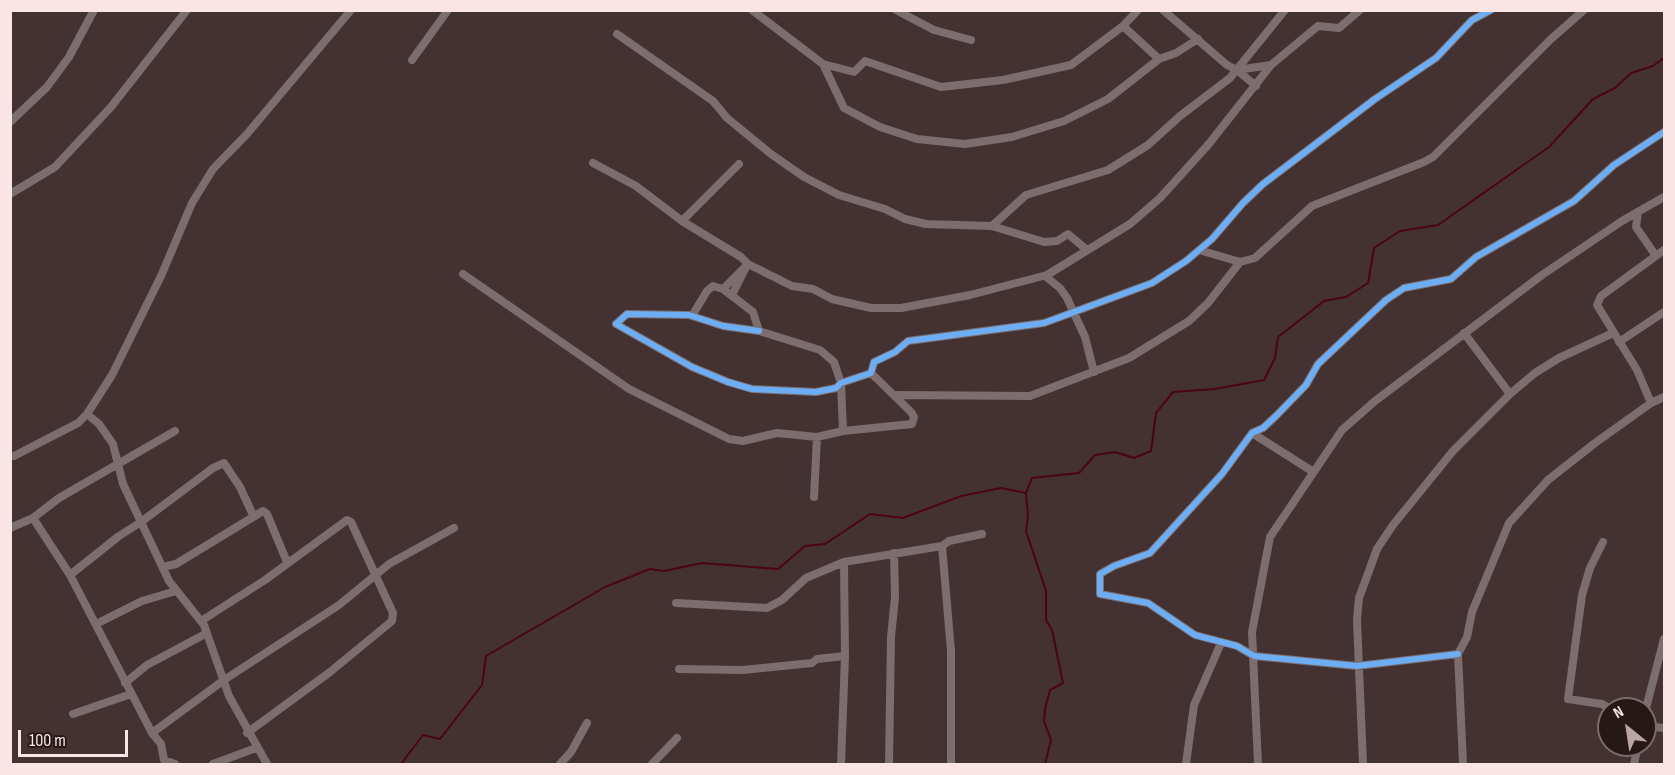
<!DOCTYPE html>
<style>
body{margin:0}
#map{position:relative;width:1675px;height:775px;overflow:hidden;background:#443232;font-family:"Sofia Sans Condensed",sans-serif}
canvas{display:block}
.frame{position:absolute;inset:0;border:12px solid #fae4e4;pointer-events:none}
.north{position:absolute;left:1597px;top:697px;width:60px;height:60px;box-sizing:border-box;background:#271818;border:2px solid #7b6a6a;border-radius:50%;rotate:330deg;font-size:16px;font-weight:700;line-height:24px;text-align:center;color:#fae4e4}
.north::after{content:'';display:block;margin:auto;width:21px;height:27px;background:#baa6a6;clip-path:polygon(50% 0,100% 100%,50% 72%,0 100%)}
.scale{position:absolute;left:18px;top:730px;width:110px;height:27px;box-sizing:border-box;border:3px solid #fae4e4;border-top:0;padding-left:8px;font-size:18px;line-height:21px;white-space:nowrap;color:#fae4e4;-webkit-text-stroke:4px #271818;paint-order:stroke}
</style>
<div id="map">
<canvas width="1675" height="775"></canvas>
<div class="frame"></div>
<div class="north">N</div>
<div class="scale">100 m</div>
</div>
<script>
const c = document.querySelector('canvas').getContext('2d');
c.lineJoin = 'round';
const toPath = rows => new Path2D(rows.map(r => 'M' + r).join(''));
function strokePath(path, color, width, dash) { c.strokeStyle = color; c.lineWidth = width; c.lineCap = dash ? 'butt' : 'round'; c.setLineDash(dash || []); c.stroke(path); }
const stream = toPath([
 [1026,493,1028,517,1026,531,1046,591,1046,620,1052,630,1063,683,1050,690,1045,709,1044,721,1051,740,1045,764],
 [401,764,423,735,440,739,482,685,486,656,605,587,650,569,664,571,702,563,778,569,805,546,825,544,870,514,903,518,961,496,1001,488,1026,493,1032,478,1079,473,1095,455,1115,452,1134,458,1151,451,1156,413,1173,392,1215,389,1264,380,1275,358,1278,337,1324,301,1346,297,1368,283,1374,248,1400,231,1438,225,1549,147,1593,99,1615,88,1631,73,1653,66,1664,58]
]);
const street = toPath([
 [752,10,823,64,854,72,865,61,941,87,1003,80,1071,65,1123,26,1138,10],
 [896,10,934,30,971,40],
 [1163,10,1227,65,1237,70,1271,65],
 [1123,26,1159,59,1176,53,1198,39],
 [617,34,713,101,727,118,771,154,804,177,839,195,885,209,905,219,926,224,992,226,1044,242,1057,241,1068,234,1087,250],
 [412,60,448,10],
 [823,64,844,108,880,127,917,139,965,144,1012,137,1064,121,1108,99,1159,59],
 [1237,70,1256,86],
 [10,122,47,87,69,57,94,10],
 [593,163,636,186,682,221,741,257,748,264,792,286,813,289,832,299,871,308,901,308,970,295,1047,275,1130,224,1160,198,1208,145,1271,65,1318,26,1339,28,1360,10],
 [10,194,55,167,111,107,187,10],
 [1638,212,1636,227,1656,256],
 [682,221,739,164],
 [992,226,1026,195,1108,170,1148,145,1180,116,1230,78,1285,10],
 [1199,250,1240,262,1255,258,1312,206,1424,162,1433,157,1551,39,1584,10],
 [463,274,629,389,729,439,743,441,777,433,817,437,843,431,912,424,914,417,911,412,871,373],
 [1045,276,1060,288,1067,298,1085,337,1094,372],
 [723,289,753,312,759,331,820,350,834,362,841,383,843,431],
 [732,295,745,269],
 [692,316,707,291,713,286,723,289,748,264],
 [759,331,723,326,689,315,627,314,616,324,692,367,728,382,752,389,816,392,836,388,841,383,871,373,874,362,895,352,908,341,1044,323,1074,312,1152,283,1186,261,1212,239,1243,203,1263,184,1375,99,1436,58,1472,20,1491,10],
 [1464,333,1510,394],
 [1619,342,1664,312],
 [897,395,1030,396,1129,358,1189,321,1208,303,1240,262],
 [1651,403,1637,370,1597,305,1601,296,1664,250],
 [87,414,99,424,113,444,123,484,141,522,213,468,224,463,240,487,253,515],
 [1252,433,1312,471],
 [14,456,78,423,87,414,112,375,161,276,192,203,213,169,247,134,351,10],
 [814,497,817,437],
 [33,518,70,575],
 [10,528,33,518,59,498,175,431],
 [1603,542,1590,568,1582,595,1568,699,1602,704,1611,709],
 [942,546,951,651,951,764],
 [163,567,176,564,263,511,267,514,287,562],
 [676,603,767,608,782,600,806,578,844,562,942,546,949,541,982,534],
 [201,621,265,580,347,520,351,522,393,613,392,621,330,672,247,733],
 [96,624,142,601,176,591],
 [1458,654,1357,666,1254,656,1237,646,1195,635,1148,603,1100,594,1100,574,1114,566,1150,553,1222,474,1252,433,1263,428,1276,416,1306,385,1318,364,1386,300,1404,288,1451,279,1476,257,1574,201,1614,165,1664,132],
 [679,669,743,670,812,663,817,659,845,656],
 [125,683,147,665,207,633],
 [1645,712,1664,639],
 [73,714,131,694],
 [1645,726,1664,728],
 [152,733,224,680,339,605,389,564,454,528],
 [175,764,164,760,161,744,152,733,70,575,119,536,141,522,169,581,204,625,229,696,267,764],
 [213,764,256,748],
 [560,764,571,752,587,723],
 [652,764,677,738],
 [841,764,845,656,844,562],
 [889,764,891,637,895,597,894,553],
 [1186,764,1194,705,1221,643],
 [1258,764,1252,632,1270,537,1342,430,1375,401,1542,275,1622,221,1664,197],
 [1363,764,1357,620,1359,598,1377,549,1393,525,1453,451,1510,394,1535,373,1559,358,1613,333],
 [1463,764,1458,654,1467,637,1472,612,1509,523,1548,480,1595,443,1651,403,1664,397],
 [1634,764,1638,745]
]);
const cycleway = toPath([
 [759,331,723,326,689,315,627,314,616,324,692,367,728,382,752,389,816,392,836,388,841,383,871,373,874,362,895,352,908,341,1044,323,1074,312,1152,283,1186,261,1212,239,1243,203,1263,184,1375,99,1436,58,1472,20,1491,10],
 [1458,654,1357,666,1254,656,1237,646,1195,635,1148,603,1100,594,1100,574,1114,566,1150,553,1222,474,1252,433,1263,428,1276,416,1306,385,1318,364,1386,300,1404,288,1451,279,1476,257,1574,201,1614,165,1664,132]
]);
strokePath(stream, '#4c0413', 2);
strokePath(street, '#7c6e6e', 8);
strokePath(cycleway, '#6dadf4', 6);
</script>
